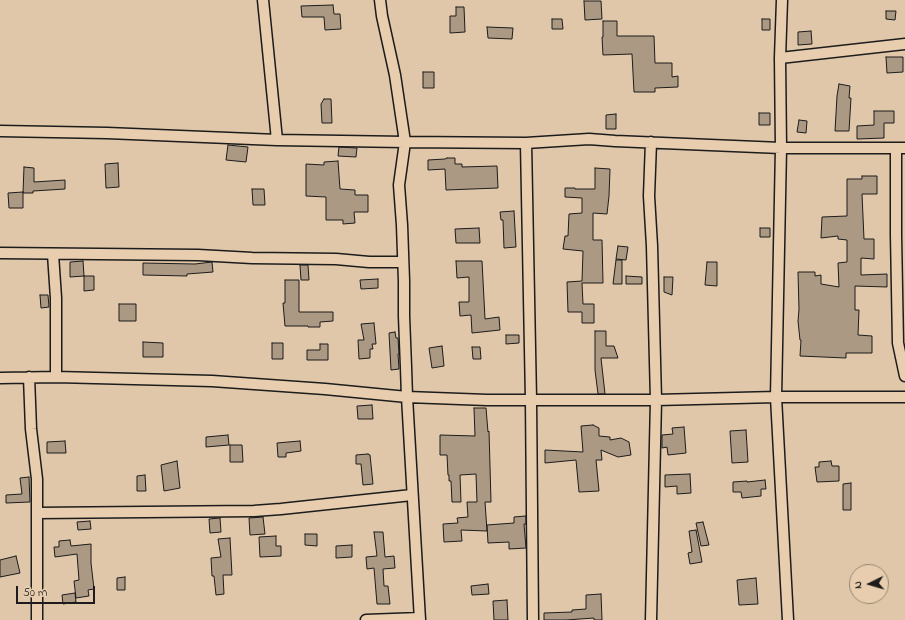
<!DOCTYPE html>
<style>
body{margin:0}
#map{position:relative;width:905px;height:620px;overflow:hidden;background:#e0c7a9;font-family:"Indie Flower",sans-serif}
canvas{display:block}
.north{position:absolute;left:849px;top:564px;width:40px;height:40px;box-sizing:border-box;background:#e8ceaf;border:1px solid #968774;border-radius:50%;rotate:265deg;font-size:11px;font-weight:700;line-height:16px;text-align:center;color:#1c1c1c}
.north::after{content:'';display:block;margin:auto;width:14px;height:18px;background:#1c1c1c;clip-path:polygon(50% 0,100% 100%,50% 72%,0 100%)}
.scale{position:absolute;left:16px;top:586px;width:79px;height:18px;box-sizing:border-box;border:2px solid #1c1c1c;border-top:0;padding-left:5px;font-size:12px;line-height:14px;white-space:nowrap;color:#1c1c1c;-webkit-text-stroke:3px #e8ceaf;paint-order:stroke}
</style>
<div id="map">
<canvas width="905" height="620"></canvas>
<div class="north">N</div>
<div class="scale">50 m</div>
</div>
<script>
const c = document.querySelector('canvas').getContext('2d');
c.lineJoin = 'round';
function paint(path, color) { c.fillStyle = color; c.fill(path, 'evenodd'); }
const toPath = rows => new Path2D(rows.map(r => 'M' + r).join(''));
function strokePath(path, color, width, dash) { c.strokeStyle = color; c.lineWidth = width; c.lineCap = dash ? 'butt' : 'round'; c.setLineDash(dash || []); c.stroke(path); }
const building = toPath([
 [584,1,601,1,602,19,585,20,584,1],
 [333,5,334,14,340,14,341,29,325,30,324,17,302,17,301,6,333,5],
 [456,7,464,7,465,32,450,33,450,16,456,16,456,7],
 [886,11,896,11,895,20,886,19,886,11],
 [552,19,562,19,563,29,552,29,552,19],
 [762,19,770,19,770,30,762,30,762,19],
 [603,21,617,21,617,36,654,36,655,63,672,63,672,77,678,76,678,87,655,88,655,92,634,92,632,54,603,55,602,37,603,37,603,21],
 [487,27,513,28,512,39,488,38,487,27],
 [811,31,812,44,798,45,798,32,811,31],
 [886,57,903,57,903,72,887,73,886,57],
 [423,72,434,72,434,88,423,88,423,72],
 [839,84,850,86,849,98,851,98,849,131,835,131,837,96,839,84],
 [324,99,331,99,332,123,322,123,321,104,324,99],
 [874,111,894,111,894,123,884,123,884,138,857,139,857,126,874,125,874,111],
 [759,113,770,113,770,125,759,125,759,113],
 [616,114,616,129,606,129,606,115,616,114],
 [799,120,807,121,806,133,797,132,799,120],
 [228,145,248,147,246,162,226,160,228,145],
 [339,147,357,148,356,157,338,156,339,147],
 [447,158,455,158,455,164,462,164,462,167,497,166,498,188,446,190,445,169,428,170,428,160,445,159,447,158],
 [338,161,340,189,355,190,355,195,368,195,368,212,354,212,355,223,343,224,343,220,326,220,326,197,306,196,306,164,324,165,324,162,338,161],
 [118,163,119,187,106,188,105,164,118,163],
 [24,167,34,168,34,182,65,180,65,189,33,191,33,193,23,193,24,167],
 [595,168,610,169,609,196,607,214,593,213,593,240,602,240,603,283,582,283,583,304,594,304,594,323,582,323,582,312,568,312,567,282,582,281,583,251,563,249,565,236,568,236,569,214,582,213,582,198,565,197,565,188,575,188,575,189,595,189,595,168],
 [862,176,877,176,877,194,862,194,864,239,874,239,874,259,861,258,861,275,887,274,887,287,855,286,855,310,859,310,858,335,872,336,872,353,846,353,846,358,800,356,801,340,800,340,798,321,799,309,798,272,815,272,815,276,821,275,821,284,839,287,838,263,847,262,847,240,838,239,838,236,821,238,822,217,847,216,847,179,862,179,862,176],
 [252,189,264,189,265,205,253,205,252,189],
 [23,192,23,208,9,208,8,193,23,192],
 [514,211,516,247,504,248,503,220,501,220,500,212,514,211],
 [479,228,480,243,456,243,455,229,479,228],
 [760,228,770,228,770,237,760,237,760,228],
 [618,246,628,247,626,260,616,259,618,246],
 [616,260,622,260,622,284,613,284,616,260],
 [83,261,84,276,70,277,70,262,83,261],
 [456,261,482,261,485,319,499,317,500,330,472,333,471,315,460,316,459,302,469,302,469,277,457,278,456,261],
 [212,262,213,272,187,274,187,276,143,275,143,263,195,264,212,262],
 [707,262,717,262,717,286,705,285,707,262],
 [300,265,308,265,309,280,301,280,300,265],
 [84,276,94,276,94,290,84,291,84,276],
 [626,276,642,277,642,284,626,284,626,276],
 [664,277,673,277,672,295,664,292,664,277],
 [378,279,378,288,361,289,360,280,378,279],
 [285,280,299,280,299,312,333,312,333,321,320,322,320,327,308,327,308,326,285,326,283,303,285,303,285,280],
 [40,295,48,295,49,307,41,308,40,295],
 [119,304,136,304,136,321,119,321,119,304],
 [374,323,376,344,372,344,373,349,370,349,370,358,359,359,358,340,364,340,361,324,374,323],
 [595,331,606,331,606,346,614,346,618,358,601,358,605,394,598,394,595,370,595,331],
 [395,332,396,338,398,338,399,354,398,354,399,369,391,370,389,333,395,332],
 [506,335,519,335,519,343,506,344,506,335],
 [143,342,163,343,163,357,143,357,143,342],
 [272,343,283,343,283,359,272,359,272,343],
 [320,344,328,344,328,360,307,360,307,350,320,350,320,344],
 [442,346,444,366,432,368,429,348,442,346],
 [472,347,480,347,481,359,473,359,472,347],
 [372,405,373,419,358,419,357,406,372,405],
 [474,408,486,408,488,432,489,431,491,502,485,502,487,531,461,530,462,541,444,542,443,524,458,523,457,518,468,517,467,502,477,502,476,474,460,475,461,502,452,502,451,481,449,481,449,475,448,475,447,455,440,455,440,435,475,436,474,408],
 [593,425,599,428,599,436,610,437,610,440,621,438,629,442,631,455,618,457,601,450,602,460,596,460,599,491,579,492,576,460,545,463,545,450,583,452,581,426,593,425],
 [684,427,686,453,668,455,667,447,662,448,662,435,673,434,672,428,684,427],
 [746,430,748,462,732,463,730,431,746,430],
 [228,435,229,445,206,447,206,437,228,435],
 [65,441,66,453,47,453,47,442,65,441],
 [300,441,301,451,286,453,286,457,278,457,277,443,300,441],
 [230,445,242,445,243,462,230,462,230,445],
 [368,454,370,455,373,484,363,485,361,464,356,464,356,455,368,454],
 [177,461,180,488,164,491,161,465,177,461],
 [831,461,832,466,839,466,839,481,817,482,815,467,819,467,819,462,831,461],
 [690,474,691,493,677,494,677,486,665,487,665,475,690,474],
 [145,475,146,491,137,491,137,476,145,475],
 [29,477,30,502,6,503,6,495,22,494,20,478,29,477],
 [765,480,766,489,761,489,761,496,742,498,741,492,733,492,733,482,747,481,747,482,765,480],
 [851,483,851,510,843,510,843,484,851,483],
 [526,516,526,524,524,524,526,548,509,549,509,542,488,543,487,525,514,523,514,517,526,516],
 [263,517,265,534,250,535,249,518,263,517],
 [220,518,221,532,210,533,209,519,220,518],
 [90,521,91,529,78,530,77,522,90,521],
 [703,522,709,545,701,546,696,523,703,522],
 [696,530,702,562,690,564,688,553,692,552,689,531,696,530],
 [374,532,383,532,385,557,394,556,395,568,383,569,384,586,388,586,390,604,377,604,374,568,367,569,366,557,377,556,374,532],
 [305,534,317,534,317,546,305,545,305,534],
 [276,536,276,546,281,546,281,556,260,557,259,537,276,536],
 [230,538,232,575,223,575,224,594,216,595,214,576,212,576,211,558,221,557,218,539,230,538],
 [70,540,71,546,91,544,91,563,94,589,88,590,89,596,76,598,74,581,79,580,77,554,55,557,54,547,59,547,59,541,70,540],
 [352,545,352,557,336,558,336,546,352,545],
 [16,556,20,573,0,577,0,560,16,556],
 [125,577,125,590,117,590,117,578,125,577],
 [756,578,758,604,739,605,737,580,756,578],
 [488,584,489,594,472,595,471,586,488,584],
 [75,593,76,602,63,604,62,595,75,593],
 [601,594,602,620,594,620,594,618,566,620,544,620,544,613,572,612,572,610,586,609,586,595,601,594],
 [507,600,508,620,494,620,493,601,507,600]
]);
const minor = toPath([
 [263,0,277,140,405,142,399,185,402,225,404,281,404,316,406,367,407,397,420,620],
 [380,0,382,16,395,75,405,142,526,143,589,139,615,141,781,148,905,148],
 [782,0,780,58,781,148,776,397,788,620],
 [780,58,905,44],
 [0,131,107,133,277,140],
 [651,142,649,196,652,246,656,400,651,620],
 [526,143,531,400,533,620],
 [896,148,896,235,898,343,905,376],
 [0,253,198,255,252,258,336,259,369,262,403,262],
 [53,254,56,298,56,377],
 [29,377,31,429,37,479,37,620],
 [0,378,56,377,212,381,325,389,407,397,487,400,656,400,776,397,905,397],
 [37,513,254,511,281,509,412,495],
 [366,620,420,618]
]);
paint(building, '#ac9984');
strokePath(building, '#1c1c1c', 1);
strokePath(minor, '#1c1c1c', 13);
strokePath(minor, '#e8ceaf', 10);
</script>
